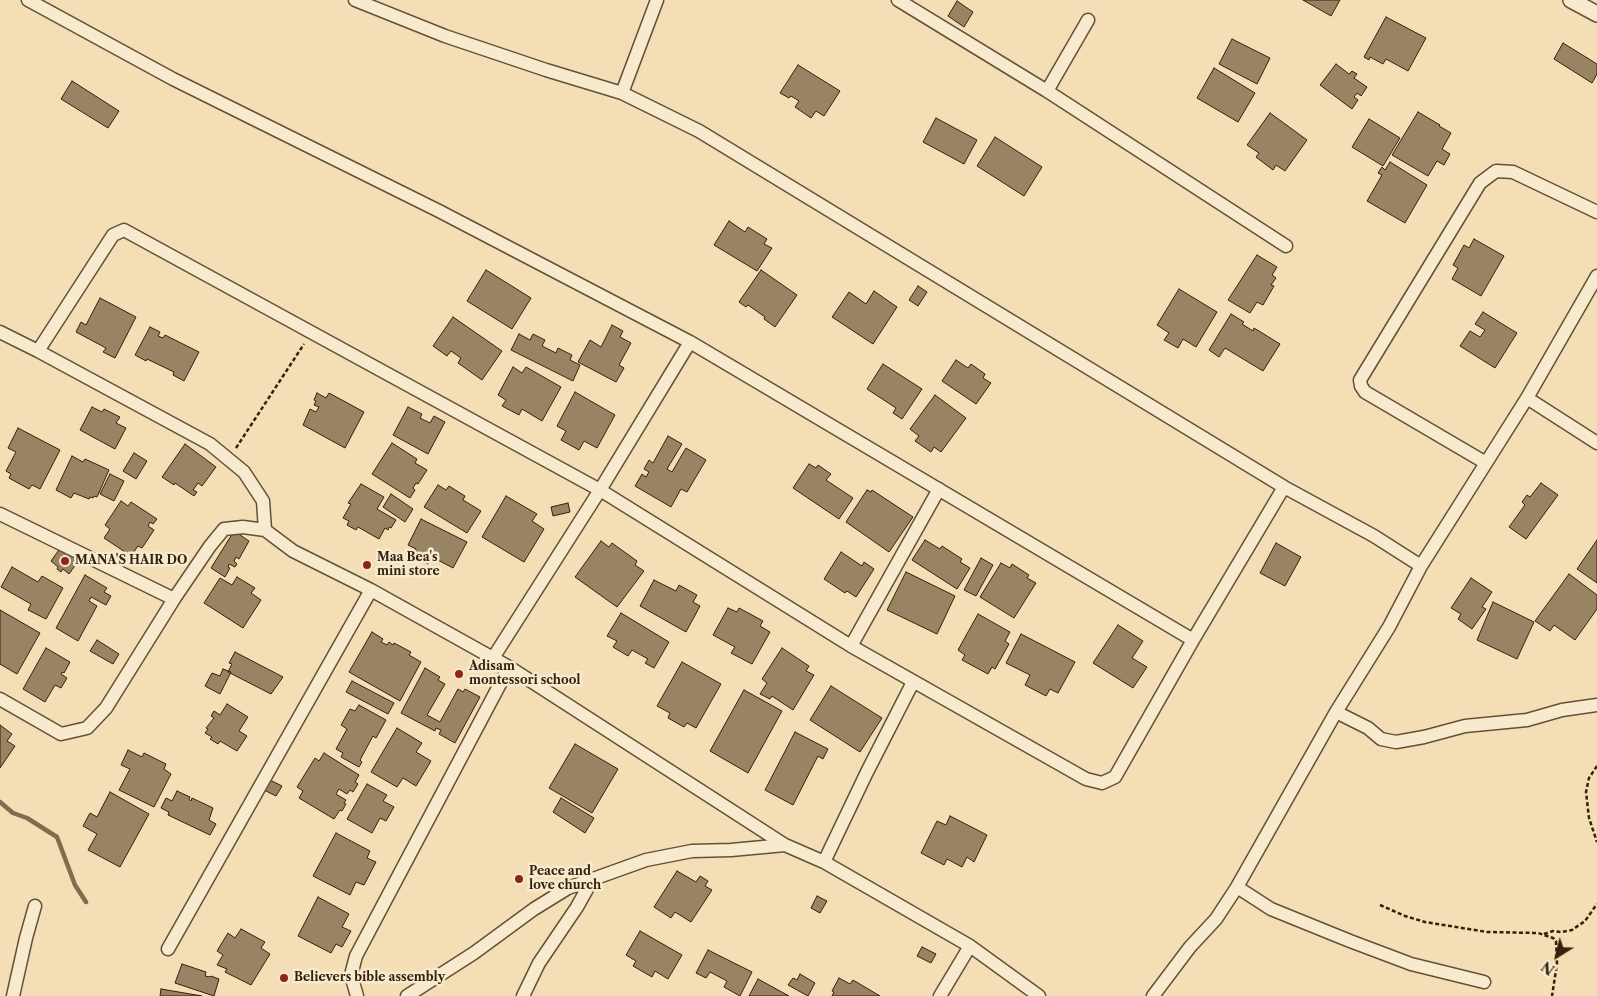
<!DOCTYPE html>
<style>
body{margin:0}
#map{position:relative;width:1597px;height:996px;overflow:hidden;background:#f4deb5;font-family:"Libre Caslon Text",serif}
canvas{display:block}
.north{position:absolute;left:1532px;top:931px;width:50px;height:50px;-webkit-text-stroke:4px #f8eacf;paint-order:stroke;rotate:216deg;font-size:14px;font-weight:700;line-height:20px;text-align:center;color:#34210b}
.north::after{content:'';display:block;margin:auto;width:18px;height:22px;background:#34210b;clip-path:polygon(50% 0,100% 100%,50% 72%,0 100%)}
</style>
<div id="map">
<canvas width="1597" height="996"></canvas>
<div class="north">N</div>
</div>
<script>
const c = document.querySelector('canvas').getContext('2d');
c.lineJoin = 'round';
const toPath = rows => new Path2D(rows.map(r => 'M' + r).join(''));
function strokePath(path, color, width, dash) { c.strokeStyle = color; c.lineWidth = width; c.lineCap = dash ? 'butt' : 'round'; c.setLineDash(dash || []); c.stroke(path); }
function paint(path, color) { c.fillStyle = color; c.fill(path, 'evenodd'); }
function drawText(font, color, halo, rows, align = 'center') {
  c.font = font + ' "Libre Caslon Text",serif'; c.lineWidth = 5; c.setLineDash([]); c.textBaseline = 'middle'; c.strokeStyle = halo; c.fillStyle = color; for (const [text, x, y, turn = 0] of rows) {
    c.save(); c.translate(x, y); c.rotate((+turn || 0) * Math.PI / 180); c.textAlign = isNaN(turn) ? turn : align; if (halo) c.strokeText(text, 0, 0); c.fillText(text, 0, 0); c.restore();
  }
}
const stream = toPath([
 [0,802,13,813,27,818,57,837,75,885,86,902]
]);
const building = toPath([
 [1303,0,1340,0,1331,16,1303,0],
 [957,1,973,12,964,27,948,16,957,1],
 [1386,17,1426,38,1408,71,1386,59,1383,64,1370,57,1369,60,1364,57,1386,17],
 [1232,39,1270,58,1257,84,1219,64,1232,39],
 [1563,43,1597,64,1597,74,1592,83,1554,59,1563,43],
 [1336,64,1349,74,1352,71,1357,74,1354,78,1367,87,1361,96,1357,93,1354,97,1358,100,1352,109,1320,85,1336,64],
 [798,65,840,91,824,116,816,111,811,118,795,107,799,101,791,96,789,98,780,93,798,65],
 [1214,68,1255,93,1238,122,1197,98,1214,68],
 [72,81,119,111,108,128,61,99,72,81],
 [1418,112,1440,125,1439,126,1451,133,1442,149,1450,154,1444,165,1437,161,1428,176,1392,155,1418,112],
 [1270,113,1307,140,1285,171,1276,165,1273,170,1256,157,1259,153,1247,145,1270,113],
 [936,118,977,140,964,164,923,142,936,118],
 [1369,119,1400,138,1383,166,1352,147,1369,119],
 [995,137,1042,167,1024,196,977,166,995,137],
 [1390,162,1427,185,1405,223,1367,201,1382,175,1378,173,1382,167,1385,170,1390,162],
 [729,221,745,232,748,227,767,239,764,244,772,248,757,271,714,245,729,221],
 [1474,239,1504,256,1481,296,1452,279,1458,268,1453,265,1464,245,1469,248,1474,239],
 [1257,255,1277,267,1272,275,1276,278,1271,285,1274,286,1263,305,1257,302,1250,313,1228,300,1257,255],
 [486,270,531,298,512,329,467,301,486,270],
 [761,270,797,295,775,327,764,319,765,317,748,305,746,307,739,302,761,270],
 [918,286,927,292,918,306,909,300,918,286],
 [1179,289,1217,312,1196,347,1183,339,1178,348,1164,340,1169,333,1157,325,1179,289],
 [874,291,897,307,873,344,832,317,849,292,866,304,874,291],
 [100,298,136,317,115,358,103,352,106,348,76,332,81,322,86,325,100,298],
 [1483,312,1517,333,1495,368,1460,346,1470,331,1480,337,1485,330,1475,324,1483,312],
 [1231,314,1244,322,1242,324,1253,331,1254,328,1280,344,1263,371,1225,348,1219,357,1209,350,1231,314],
 [453,317,502,351,482,380,458,363,461,358,451,351,447,356,433,346,453,317],
 [612,325,623,331,620,337,631,343,619,365,624,368,616,382,578,362,590,340,601,347,612,325],
 [150,327,160,332,158,336,163,338,165,335,199,352,184,381,173,375,174,372,147,359,146,361,135,355,150,327],
 [519,334,530,340,533,334,545,340,542,346,556,353,558,348,572,355,570,360,580,365,573,381,511,350,519,334],
 [956,360,968,368,971,364,985,374,983,378,991,383,976,404,942,381,956,360],
 [883,364,922,389,902,419,893,413,896,408,867,389,883,364],
 [513,367,522,373,526,367,561,387,542,421,522,409,519,415,502,406,506,400,498,395,513,367],
 [575,392,615,415,597,448,584,441,579,450,561,440,566,431,557,426,575,392],
 [317,393,326,398,329,393,364,412,345,448,303,425,310,409,316,412,319,407,314,405,316,401,314,400,317,393],
 [935,395,966,418,941,452,934,447,931,452,915,441,919,436,910,429,935,395],
 [92,407,102,412,104,409,120,417,116,423,126,428,115,449,80,430,92,407],
 [408,407,422,414,420,418,430,423,434,416,445,422,428,454,393,435,408,407],
 [18,428,60,450,40,489,32,485,29,489,9,478,11,474,6,471,16,452,8,448,18,428],
 [668,436,682,444,667,469,672,472,686,448,706,460,687,492,681,489,671,507,635,486,642,474,646,477,649,472,644,469,649,460,653,463,668,436],
 [392,443,417,459,415,463,427,470,418,484,416,483,413,488,415,490,410,498,372,474,392,443],
 [185,444,216,467,202,486,198,483,193,490,197,492,194,496,175,483,174,485,162,477,185,444],
 [134,453,147,461,136,479,123,471,134,453],
 [72,456,83,462,85,459,109,470,97,497,94,496,93,498,90,497,89,499,74,493,71,498,56,490,72,456],
 [809,464,816,468,818,465,831,474,826,480,853,498,839,519,793,488,809,464],
 [110,474,124,481,114,501,100,494,110,474],
 [1541,483,1558,495,1526,539,1509,527,1525,505,1522,502,1527,495,1530,497,1541,483],
 [361,484,384,497,377,509,396,520,391,528,389,527,388,530,385,528,379,539,358,527,356,530,347,525,349,521,343,518,351,504,348,503,361,484],
 [438,485,446,490,449,486,465,496,463,500,481,511,467,533,424,507,438,485],
 [867,490,871,492,872,490,913,517,889,552,846,522,867,490],
 [391,494,413,509,405,522,383,507,391,494],
 [506,496,537,514,532,521,544,529,524,562,482,537,506,496],
 [121,501,128,506,131,502,157,519,153,524,150,522,148,526,154,530,142,548,138,546,131,556,104,538,110,529,105,525,121,501],
 [568,503,570,512,553,516,551,507,568,503],
 [421,519,467,542,453,568,432,557,428,564,412,556,416,549,408,545,421,519],
 [234,531,249,541,239,559,236,557,234,561,237,564,235,567,229,564,228,567,230,568,225,577,211,568,234,531],
 [925,540,940,549,942,546,962,559,960,562,970,568,957,589,912,560,925,540],
 [1597,540,1597,583,1577,569,1597,540],
 [601,541,609,547,612,543,637,561,635,565,644,571,617,607,575,577,601,541],
 [1276,543,1301,557,1285,586,1260,573,1276,543],
 [61,547,79,560,69,574,63,569,61,572,57,569,58,567,51,561,61,547],
 [841,552,862,566,864,562,874,569,856,597,847,591,845,593,824,579,841,552],
 [981,558,993,565,976,596,964,590,981,558],
 [1001,563,1010,568,1012,564,1029,575,1027,578,1036,583,1014,618,980,597,1001,563],
 [12,567,38,582,42,576,63,588,46,619,28,610,31,604,1,587,12,567],
 [906,572,955,596,937,634,887,610,906,572],
 [1569,574,1597,595,1597,609,1575,640,1554,625,1550,631,1535,621,1569,574],
 [85,575,107,588,104,592,111,596,106,605,91,597,89,601,97,606,78,641,56,628,85,575],
 [237,577,255,588,251,593,261,600,243,628,204,603,220,578,232,585,237,577],
 [1471,578,1492,592,1482,607,1486,609,1472,629,1458,619,1461,614,1451,608,1471,578],
 [654,580,676,591,679,585,697,595,693,602,700,606,686,632,640,606,654,580],
 [1493,602,1534,622,1517,659,1477,640,1493,602],
 [728,608,737,612,739,608,763,621,760,626,770,632,752,664,731,653,735,647,713,635,728,608],
 [0,610,40,633,17,674,0,664,0,610],
 [621,613,669,642,654,668,645,663,648,659,632,650,628,656,613,647,617,641,607,636,621,613],
 [978,614,1010,632,1005,641,1009,644,995,669,992,667,988,674,962,660,965,655,958,650,978,614],
 [1118,625,1143,641,1132,658,1147,667,1133,688,1093,663,1118,625],
 [372,632,383,639,381,642,387,645,389,642,393,645,394,643,411,652,409,655,421,662,400,701,349,672,372,632],
 [1021,634,1075,662,1058,693,1050,689,1046,696,1025,685,1030,675,1006,663,1021,634],
 [97,640,119,654,113,664,90,651,97,640],
 [46,648,70,662,64,673,62,672,61,674,67,678,61,688,55,685,45,702,23,689,46,648],
 [782,648,809,666,806,671,814,675,793,710,772,696,770,699,760,694,767,683,762,679,782,648],
 [235,652,283,677,271,694,228,672,232,664,229,663,235,652],
 [682,662,721,684,696,728,687,723,684,727,668,718,670,713,657,706,682,662],
 [425,668,440,677,438,680,445,684,427,715,440,722,458,689,463,692,465,689,480,697,455,743,439,734,441,730,436,728,435,731,401,713,425,668],
 [223,669,231,672,220,694,205,686,212,673,220,676,223,669],
 [352,681,394,703,388,714,346,692,352,681],
 [831,686,882,718,860,752,810,720,831,686],
 [744,690,782,711,748,773,710,751,744,690],
 [227,704,248,717,239,731,247,736,237,751,220,741,218,744,210,739,212,737,205,733,208,729,206,728,214,718,211,716,214,711,220,715,227,704],
 [359,705,386,720,376,738,373,736,360,760,362,762,359,767,341,757,343,753,336,749,347,729,341,725,350,709,355,711,359,705],
 [0,725,12,734,7,741,15,746,0,768,0,725],
 [397,728,422,743,416,752,431,761,416,786,403,778,397,787,371,772,397,728],
 [795,732,828,749,823,759,818,756,793,805,765,790,795,732],
 [575,744,618,769,592,813,549,788,575,744],
 [128,750,142,757,144,753,166,764,164,769,171,774,154,807,119,790,130,769,121,765,128,750],
 [324,753,359,775,355,782,358,784,353,792,350,790,347,794,339,789,336,794,346,800,344,803,346,804,342,811,340,810,334,819,299,798,303,791,297,787,315,758,319,761,324,753],
 [270,780,282,786,276,796,264,790,270,780],
 [367,784,387,795,383,801,394,807,386,821,380,818,372,833,347,819,367,784],
 [177,791,190,797,189,799,191,801,192,798,213,808,209,820,216,824,210,835,168,815,169,812,161,808,166,798,172,801,177,791],
 [110,792,149,814,120,867,88,850,97,834,83,826,90,813,97,817,110,792],
 [561,798,594,818,585,833,553,812,561,798],
 [950,816,987,835,974,862,967,857,962,867,947,859,944,865,921,853,937,821,946,825,950,816],
 [336,833,370,851,367,858,376,862,364,885,356,882,350,895,313,876,336,833],
 [677,871,696,882,700,876,708,881,705,886,712,890,691,922,675,912,671,918,654,907,677,871],
 [817,896,827,901,820,913,811,908,817,896],
 [318,897,349,914,342,927,351,931,342,947,336,944,331,953,298,936,318,897],
 [241,929,265,942,261,948,270,954,251,985,225,972,227,969,217,965,223,955,217,951,228,933,235,938,241,929],
 [640,931,682,955,668,979,655,971,652,977,633,966,636,961,626,955,640,931],
 [922,947,936,954,931,963,917,956,922,947],
 [708,950,752,972,740,996,724,987,727,981,710,972,706,978,696,973,708,950],
 [182,964,206,972,205,976,210,977,211,976,219,979,214,996,175,983,182,964],
 [800,974,815,983,808,996,788,985,793,978,797,980,800,974],
 [839,978,850,984,853,980,880,996,832,996,834,992,832,991,839,978],
 [758,979,789,996,749,996,758,979],
 [161,989,202,996,160,996,161,989]
]);
const path = toPath([
 [236,448,304,344],
 [1597,766,1589,778,1586,792,1589,818,1597,842],
 [1380,905,1405,916,1425,922,1487,932,1538,933,1553,938,1556,941,1557,964,1552,996],
 [1544,934,1553,931,1561,932,1572,930,1585,921,1597,904]
]);
const minor = toPath([
 [28,0,173,79,439,211,690,342,1193,640],
 [355,0,445,36,546,70,622,93,699,131,1284,487,1374,536,1421,566],
 [898,0,1047,91,1286,246],
 [1047,91,1088,20],
 [622,93,657,0],
 [0,332,38,351,210,444,244,472,263,501,265,530],
 [38,351,113,235,124,230,600,490,851,646,1086,779,1102,783,1115,777,1193,640,1284,487],
 [1527,398,1597,443],
 [1486,463,1365,392,1361,386,1360,380,1480,183,1496,171,1513,172,1597,212],
 [0,514,174,599],
 [851,646,939,489],
 [493,658,600,490,690,342],
 [0,699,61,734,87,728,106,708,174,599,210,546,224,529,243,527,265,530,293,551,371,590,509,667,785,845,824,862,970,946,1039,996],
 [1336,712,1368,728,1381,739,1396,742,1424,737,1465,726,1527,720,1562,710,1597,705],
 [824,862,867,772,913,682],
 [1237,887,1271,909,1350,941,1411,964,1484,982],
 [168,949,371,590],
 [13,996,26,938,35,906],
 [357,996,351,975,356,956,509,667],
 [407,996,474,953,534,909,568,888,646,860,692,851,731,850,785,845],
 [523,996,539,963,577,907,592,880],
 [940,996,970,946],
 [1153,996,1190,947,1216,919,1237,887,1336,712,1389,627,1421,566,1527,398,1597,276]
]);
const tertiary = toPath([
 [1571,0,1597,14]
]);
const markers = [
 [65,561,5,"#8f2418"],
 [367,565,5,"#8f2418"],
 [459,674,5,"#8f2418"],
 [519,879,5,"#8f2418"],
 [284,978,5,"#8f2418"]
];
const poiNames = [
 ["Maa Bea's",377,558],
 ["mini store",377,572],
 ["MANA'S HAIR DO",75,561],
 ["Adisam",469,667],
 ["montessori school",469,681],
 ["Peace and",529,872],
 ["love church",529,886],
 ["Believers bible assembly",294,978]
];
strokePath(stream, '#806c4e', 4.5);
paint(building, '#988363');
strokePath(building, '#34210b', 1);
strokePath(minor, '#645036', 15);
strokePath(tertiary, '#645036', 18);
strokePath(path, '#34210b', 2.5, [4, 2.5]);
strokePath(minor, '#f8eacf', 12);
strokePath(tertiary, '#f8eacf', 15);
for (const [x, y, r, color] of markers) { const dot = new Path2D(); dot.arc(x, y, r, 0, 2 * Math.PI); c.fillStyle = color; c.fill(dot); strokePath(dot, '#f8eacf', 2); }
drawText('bold 12px', '#34210b', '#f8eacf', poiNames, 'left');
</script>
